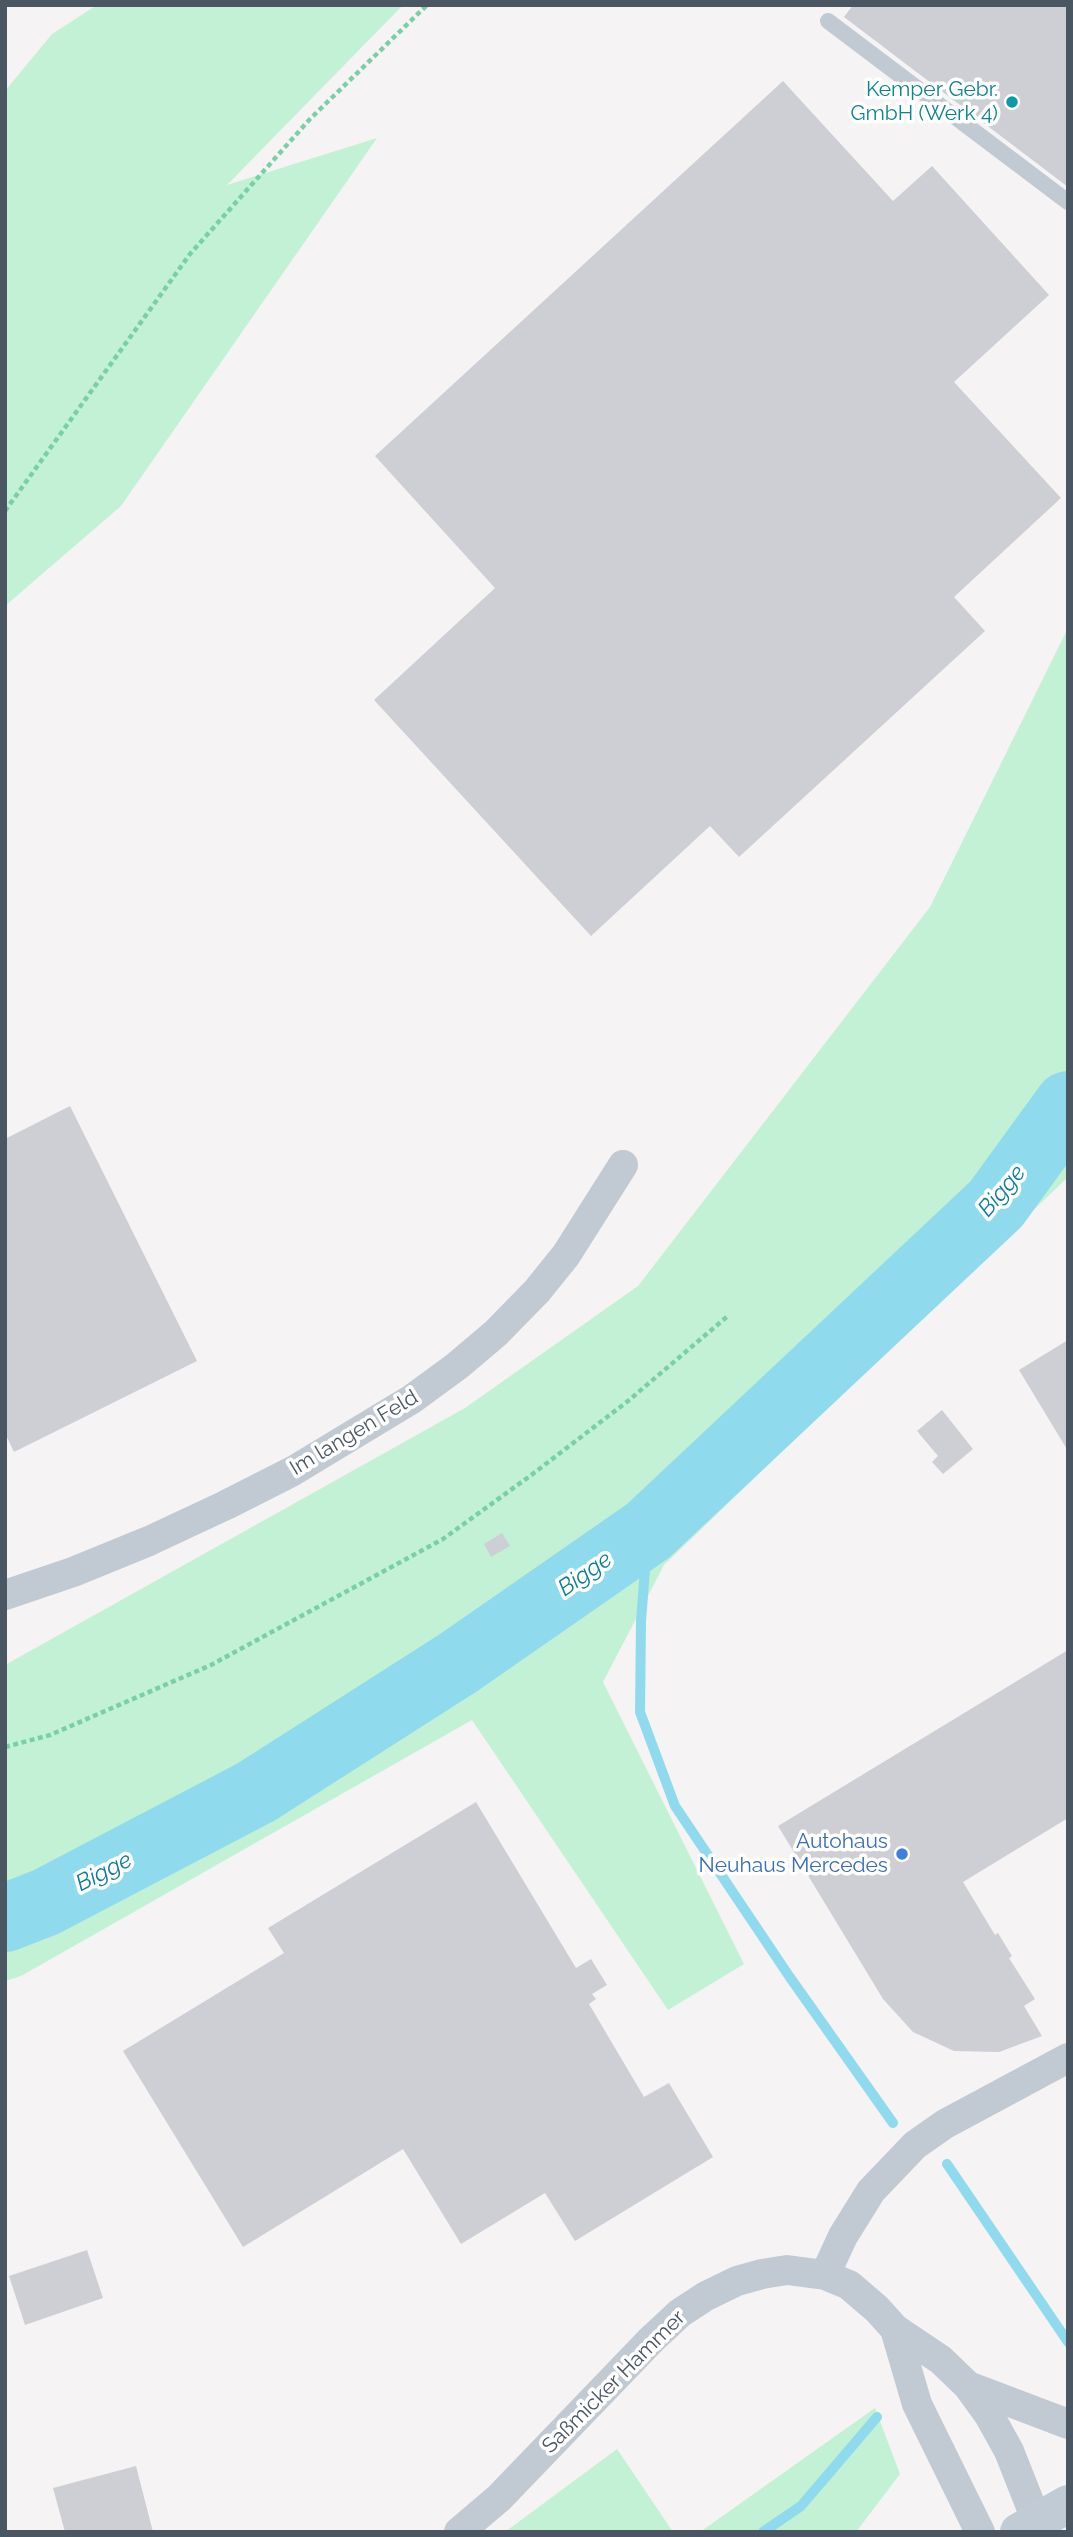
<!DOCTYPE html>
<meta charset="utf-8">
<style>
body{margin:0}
#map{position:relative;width:1073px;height:2537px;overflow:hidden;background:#f5f3f3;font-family:Raleway,sans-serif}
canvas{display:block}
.frame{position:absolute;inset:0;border:7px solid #4a5661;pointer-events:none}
</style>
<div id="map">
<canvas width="1073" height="2537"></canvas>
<div class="frame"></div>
</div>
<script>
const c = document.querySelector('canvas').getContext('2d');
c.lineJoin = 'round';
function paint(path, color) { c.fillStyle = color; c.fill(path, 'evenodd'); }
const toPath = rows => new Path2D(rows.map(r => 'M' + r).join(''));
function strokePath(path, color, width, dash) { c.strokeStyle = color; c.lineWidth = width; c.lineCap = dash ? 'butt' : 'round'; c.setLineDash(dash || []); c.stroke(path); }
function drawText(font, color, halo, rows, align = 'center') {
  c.font = font + ' Raleway,sans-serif'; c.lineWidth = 7; c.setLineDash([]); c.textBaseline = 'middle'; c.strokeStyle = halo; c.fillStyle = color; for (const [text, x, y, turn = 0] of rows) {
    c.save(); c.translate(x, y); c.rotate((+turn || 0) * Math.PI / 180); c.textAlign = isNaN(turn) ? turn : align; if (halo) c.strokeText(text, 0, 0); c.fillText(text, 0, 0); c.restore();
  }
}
const green = toPath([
 [97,5,403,5,227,185,377,138,121,506,5,606,5,91,52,34],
 [1068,628,1068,1177,664,1565,603,1682,744,1964,668,2010,472,1720,21,1976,5,1981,5,1665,465,1408,638,1286,930,907],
 [875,2408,900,2474,856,2532,700,2532],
 [617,2449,673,2532,505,2532]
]);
const stream = toPath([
 [648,1531,641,1621,640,1712,675,1806,789,1976,893,2123],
 [947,2164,1068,2342],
 [763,2532,801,2506,877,2417]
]);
const river = toPath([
 [5,1918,46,1902,256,1792,458,1663,648,1531,996,1204,1068,1105]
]);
const building = toPath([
 [853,5,1068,5,1068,187,844,17],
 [783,81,893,201,932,166,1049,295,954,382,1061,498,954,597,985,631,739,857,710,826,591,936,374,700,495,588,375,456],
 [70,1106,197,1361,14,1452,5,1433,5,1139],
 [1068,1340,1068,1451,1019,1370],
 [942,1410,973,1449,943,1474,932,1462,938,1456,917,1431],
 [502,1533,510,1546,491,1557,484,1544],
 [1068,1650,1068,1818,963,1882,995,1935,998,1933,1012,1956,1009,1958,1035,1999,1024,2006,1042,2036,999,2052,954,2051,913,2032,883,1999,778,1826],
 [476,1802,576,1968,591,1959,607,1985,592,1994,596,1999,589,2004,644,2097,669,2083,713,2157,575,2241,545,2193,461,2244,403,2149,243,2247,123,2051,284,1953,268,1928],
 [87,2250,103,2298,25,2325,9,2276],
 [136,2466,153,2532,65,2532,53,2488]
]);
const path = toPath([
 [5,511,190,254,310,119,427,5],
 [5,1747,50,1735,211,1665,443,1539,530,1476,628,1401,729,1315]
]);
const lane = toPath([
 [828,21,1068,202]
]);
const street = toPath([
 [5,1595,73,1572,149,1541,226,1505,293,1471,412,1399,457,1366,496,1333,537,1291,566,1255,623,1165],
 [825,2275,843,2236,871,2191,915,2145,945,2124,1068,2058],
 [895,2329,917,2404,980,2532],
 [968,2386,1068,2424],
 [459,2532,499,2498,651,2340,680,2313,706,2296,737,2281,762,2274,787,2270,825,2275,849,2285,877,2309,895,2329,941,2360,968,2386,989,2415,1009,2451,1041,2532]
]);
const secondary = toPath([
 [1019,2532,1068,2504]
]);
const markers = [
 [1012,102,7,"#0f9aa8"],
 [902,1854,7,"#3f7fe0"]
];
const cultureNames = [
 ["Kemper Gebr.",998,90],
 ["GmbH (Werk 4)",998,114]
];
const streetNames = [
 ["Im langen Feld",354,1433,-31],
 ["Saßmicker Hammer",614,2382,-45]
];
const shopNames = [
 ["Autohaus",888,1842],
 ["Neuhaus Mercedes",888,1866]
];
const waterNames = [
 ["Bigge",1002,1191,-50],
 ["Bigge",585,1574,-35],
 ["Bigge",104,1872,-27]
];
paint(green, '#c3f1d5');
strokePath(stream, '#90daee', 10);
strokePath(river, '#90daee', 68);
paint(building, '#cdcfd5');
strokePath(path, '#7ad0a6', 4.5, [5, 3.5]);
strokePath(lane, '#c1cad2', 16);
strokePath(street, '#c1cad2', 30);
strokePath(secondary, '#c1cbd6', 38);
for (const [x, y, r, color] of markers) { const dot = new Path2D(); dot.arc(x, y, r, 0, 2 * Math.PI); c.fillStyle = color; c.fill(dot); strokePath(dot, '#fff', 2.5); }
drawText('21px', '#0d838f', '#fff', cultureNames, 'right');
drawText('21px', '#4a5661', '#fff', streetNames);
drawText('21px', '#366cbe', '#fff', shopNames, 'right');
drawText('italic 23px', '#0c7c9b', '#fff', waterNames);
</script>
